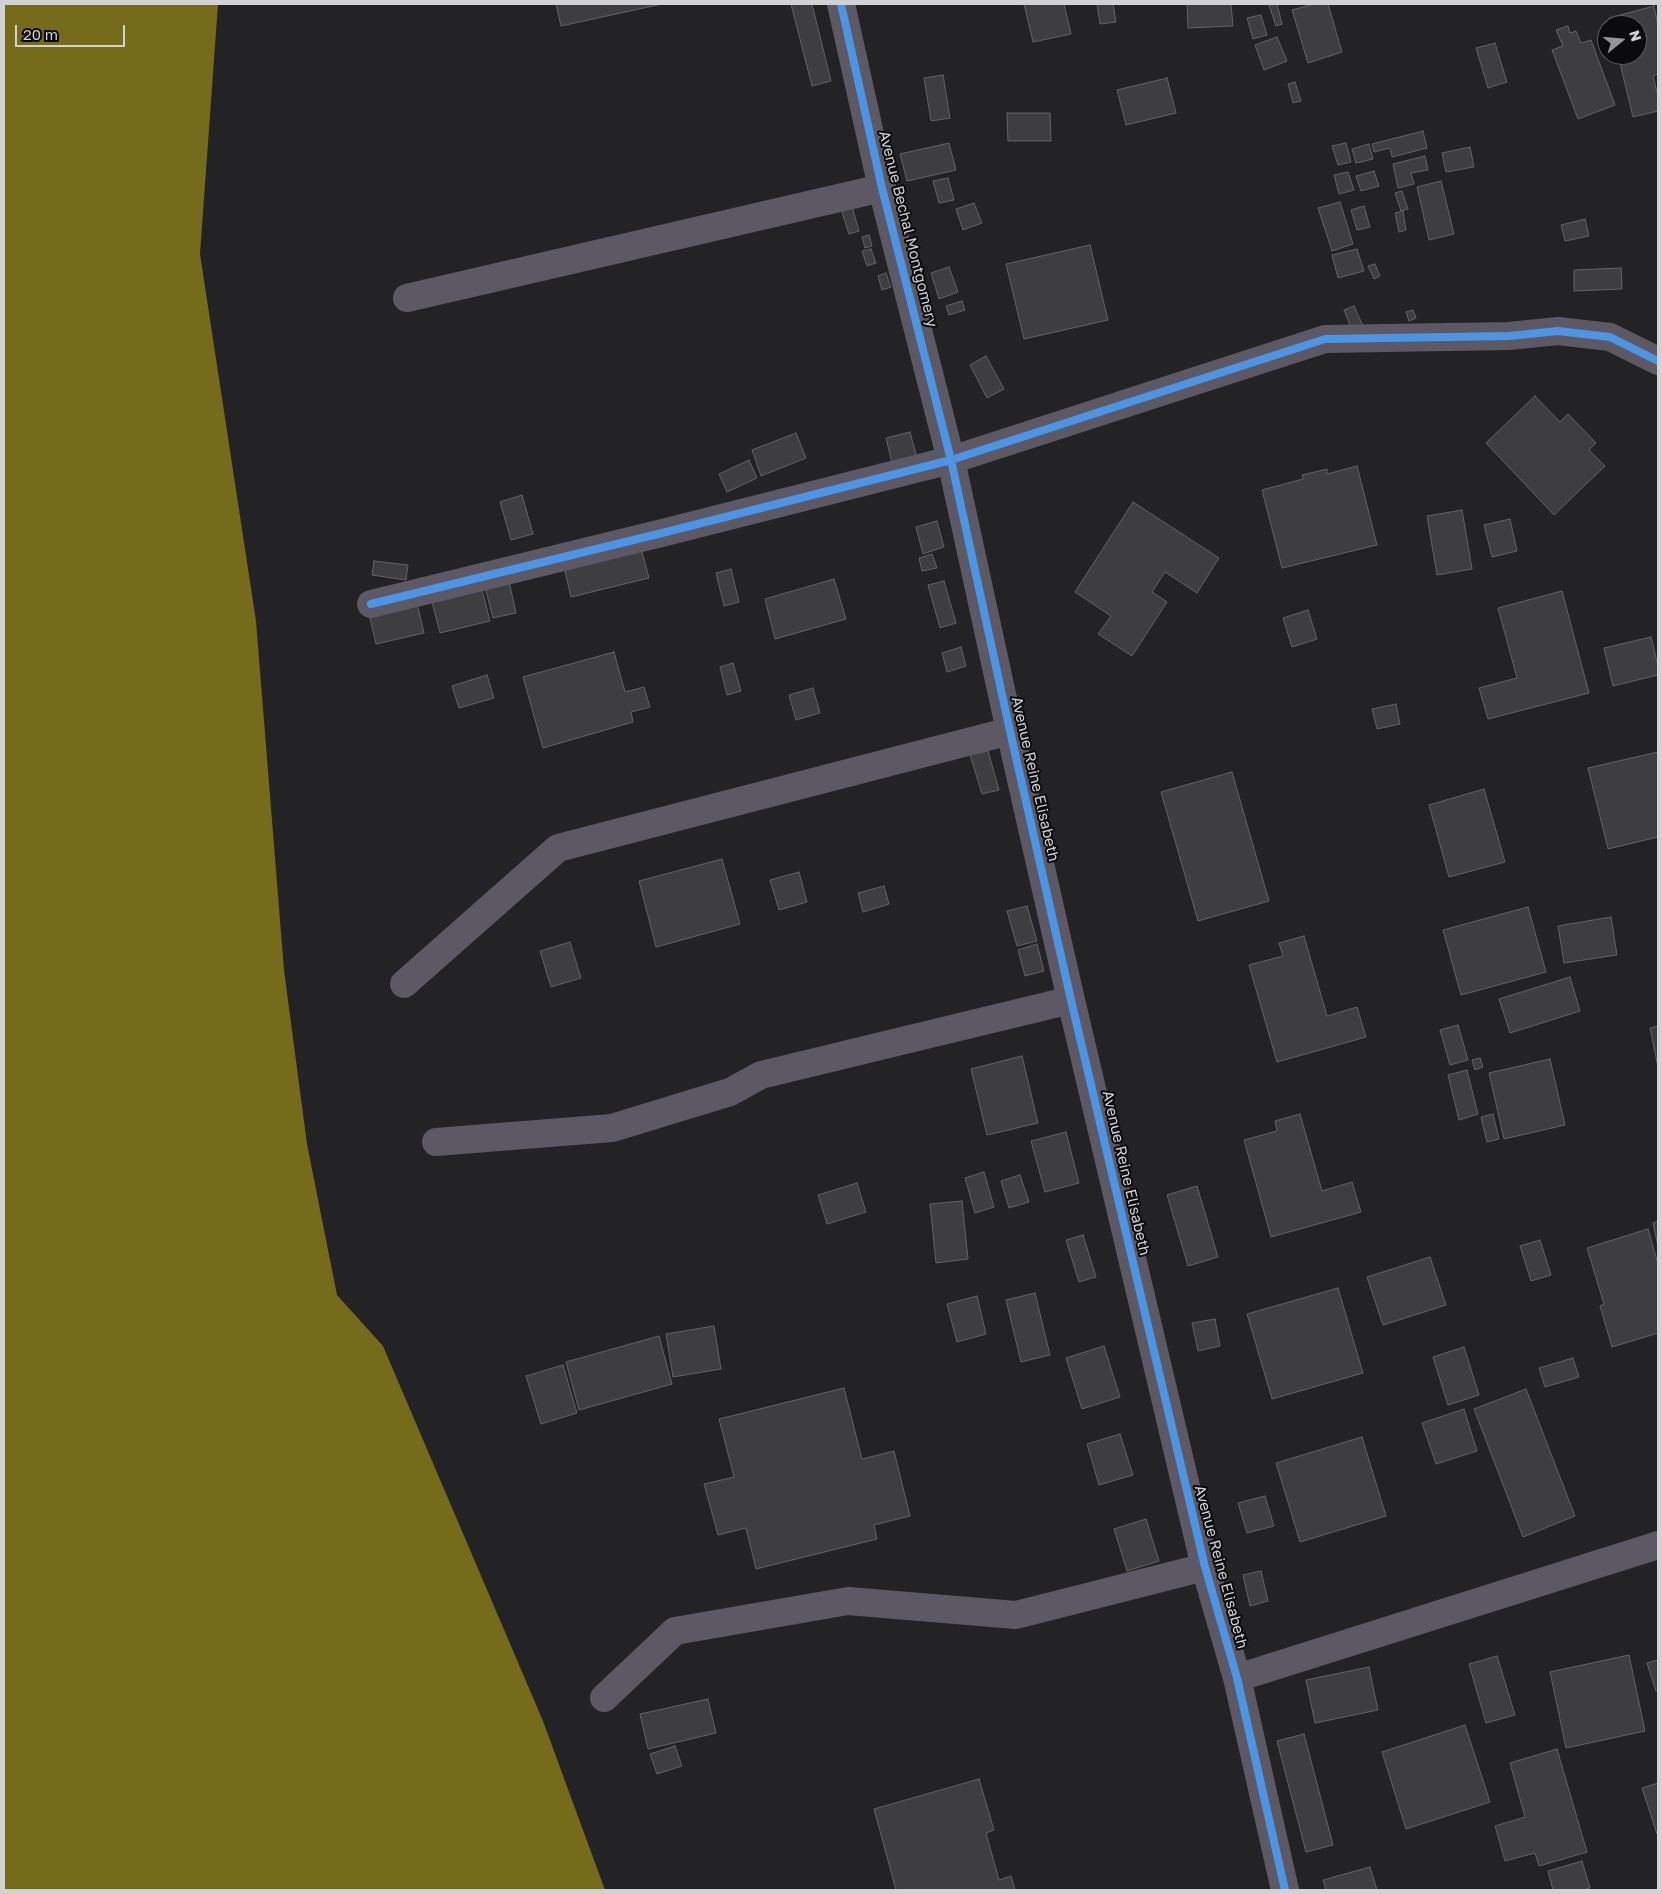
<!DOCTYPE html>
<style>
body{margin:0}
#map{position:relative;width:1662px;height:1894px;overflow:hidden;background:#232224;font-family:"Golos Text",sans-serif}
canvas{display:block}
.frame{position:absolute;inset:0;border:5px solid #d2d1d4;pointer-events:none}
.north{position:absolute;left:1597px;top:15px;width:50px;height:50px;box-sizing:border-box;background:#0b0b0d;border:1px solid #5b5a5d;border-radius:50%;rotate:73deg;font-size:14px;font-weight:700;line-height:20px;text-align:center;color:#d2d1d4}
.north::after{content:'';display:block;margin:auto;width:18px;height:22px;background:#959496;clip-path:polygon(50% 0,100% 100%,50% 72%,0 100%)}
.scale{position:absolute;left:15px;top:25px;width:110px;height:22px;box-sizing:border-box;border:2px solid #d2d1d4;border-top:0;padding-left:6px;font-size:15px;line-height:18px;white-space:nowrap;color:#d2d1d4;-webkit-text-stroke:4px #0b0b0d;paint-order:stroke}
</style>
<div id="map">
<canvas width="1662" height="1894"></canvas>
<div class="frame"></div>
<div class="north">N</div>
<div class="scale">20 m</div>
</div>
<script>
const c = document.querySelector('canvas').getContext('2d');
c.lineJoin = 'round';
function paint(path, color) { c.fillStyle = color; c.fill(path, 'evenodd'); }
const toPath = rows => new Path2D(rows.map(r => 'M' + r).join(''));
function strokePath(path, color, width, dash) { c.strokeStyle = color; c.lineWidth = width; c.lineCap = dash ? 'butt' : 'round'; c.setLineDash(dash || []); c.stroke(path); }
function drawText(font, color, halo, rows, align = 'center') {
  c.font = font + ' "Golos Text",sans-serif'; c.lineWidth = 4; c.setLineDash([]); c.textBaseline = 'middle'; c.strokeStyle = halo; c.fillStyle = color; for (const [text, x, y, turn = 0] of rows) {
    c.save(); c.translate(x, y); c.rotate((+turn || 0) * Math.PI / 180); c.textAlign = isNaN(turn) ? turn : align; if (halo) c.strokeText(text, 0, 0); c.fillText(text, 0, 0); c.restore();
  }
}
const water = toPath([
 [4,4,218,4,200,254,256,621,284,970,307,1144,337,1295,383,1346,543,1721,605,1890,4,1890]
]);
const building = toPath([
 [556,4,662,4,561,26,556,4],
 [791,4,812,4,831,81,812,86,791,4],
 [1024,4,1064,4,1071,34,1033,42,1024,4],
 [1097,4,1113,4,1116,22,1100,24,1097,4],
 [1187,4,1231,4,1233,26,1188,28,1187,4],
 [1277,4,1282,24,1276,26,1269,5,1277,4],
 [1314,4,1328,4,1342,52,1308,63,1292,10,1314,4],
 [1654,6,1658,25,1658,74,1653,76,1658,96,1658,111,1633,117,1618,55,1637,55,1637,25,1610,25,1609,18,1654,6],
 [1261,15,1267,35,1253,39,1247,18,1261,15],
 [1568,26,1570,33,1576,31,1581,43,1591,40,1615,105,1578,119,1552,50,1563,46,1556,30,1568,26],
 [1277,37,1287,61,1264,70,1255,45,1277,37],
 [1495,43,1507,82,1488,88,1476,48,1495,43],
 [943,75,950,118,931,121,924,78,943,75],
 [1167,78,1176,113,1126,125,1117,90,1167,78],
 [1295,82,1301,101,1293,103,1288,84,1295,82],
 [1007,113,1050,113,1051,141,1008,141,1007,113],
 [1423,131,1427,148,1392,157,1390,148,1374,152,1372,144,1423,131],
 [949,143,956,170,907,181,900,154,949,143],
 [1346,143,1351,162,1338,165,1332,146,1346,143],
 [1369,144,1373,159,1356,163,1352,149,1369,144],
 [1470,147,1474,167,1446,172,1442,153,1470,147],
 [1425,156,1428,170,1411,173,1414,184,1398,188,1393,164,1425,156],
 [1374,171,1379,186,1361,191,1356,176,1374,171],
 [1348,172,1354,190,1339,194,1334,175,1348,172],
 [948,178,954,200,939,203,933,181,948,178],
 [1441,181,1454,234,1429,240,1417,187,1441,181],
 [1402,191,1408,209,1401,211,1395,193,1402,191],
 [1340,202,1353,244,1332,251,1318,208,1340,202],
 [851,203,859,231,849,234,840,206,851,203],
 [974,203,982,223,963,230,956,209,974,203],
 [1364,206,1370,227,1357,230,1351,210,1364,206],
 [1403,211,1406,230,1399,232,1395,213,1403,211],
 [1585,219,1589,236,1565,241,1561,225,1585,219],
 [869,235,872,246,865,248,862,237,869,235],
 [1090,245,1108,320,1024,339,1006,264,1090,245],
 [871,249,876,263,867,266,862,251,871,249],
 [1357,249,1364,271,1338,278,1332,255,1357,249],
 [1375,264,1380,276,1374,279,1368,266,1375,264],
 [949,267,958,292,939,299,931,273,949,267],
 [1621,268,1622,289,1574,291,1574,270,1621,268],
 [886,273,891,287,882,290,878,276,886,273],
 [962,301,965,310,949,315,946,306,962,301],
 [1354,306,1363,326,1352,330,1344,310,1354,306],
 [1413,310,1416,318,1409,321,1406,312,1413,310],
 [986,356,1004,389,987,398,970,365,986,356],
 [1535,396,1560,422,1568,414,1596,443,1589,450,1605,466,1554,515,1486,443,1535,396],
 [910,432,919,465,894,471,886,438,910,432],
 [796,433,806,458,761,476,752,450,796,433],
 [749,460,757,478,727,492,719,474,749,460],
 [1357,466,1377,545,1282,568,1262,490,1303,479,1302,475,1327,469,1327,474,1357,466],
 [522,495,533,534,511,540,500,502,522,495],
 [1133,502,1219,558,1197,593,1165,572,1152,592,1167,602,1132,656,1098,634,1111,616,1075,592,1133,502],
 [1462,510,1472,569,1437,575,1427,516,1462,510],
 [1510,519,1517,551,1492,557,1484,525,1510,519],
 [937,521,944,547,923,554,916,527,937,521],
 [641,548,649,578,571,597,564,567,641,548],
 [932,554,937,568,922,571,919,558,932,554],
 [374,561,408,565,406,580,372,575,374,561],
 [731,569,739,602,724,606,716,573,731,569],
 [834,579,846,619,775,639,765,599,834,579],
 [509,581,516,613,493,618,485,587,509,581],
 [944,581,956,623,940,628,928,585,944,581],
 [482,590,490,621,440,633,432,602,482,590],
 [1562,591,1589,693,1488,719,1479,688,1517,678,1498,608,1562,591],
 [417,603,424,633,376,644,369,614,417,603],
 [1308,610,1317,639,1292,647,1283,618,1308,610],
 [1651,637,1658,666,1658,675,1613,686,1604,648,1651,637],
 [961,647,966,666,947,672,942,653,961,647],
 [614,652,625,692,644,687,650,707,631,712,633,722,543,748,523,677,614,652],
 [733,663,741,691,727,695,720,667,733,663],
 [487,675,494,698,459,708,452,686,487,675],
 [813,688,820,713,796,720,789,695,813,688],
 [1396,704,1400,724,1377,729,1372,709,1396,704],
 [988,751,999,790,982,794,970,755,988,751],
 [1658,752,1658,837,1608,849,1588,768,1658,752],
 [1232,772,1269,901,1198,921,1161,792,1232,772],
 [1484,789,1505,862,1449,877,1429,805,1484,789],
 [722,859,740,924,656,947,639,881,722,859],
 [799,872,807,902,779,910,770,880,799,872],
 [884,886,889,904,863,912,858,893,884,886],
 [1027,906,1037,941,1017,946,1007,911,1027,906],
 [1528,907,1546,972,1461,995,1443,930,1528,907],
 [1611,917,1617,955,1564,963,1558,926,1611,917],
 [1304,936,1327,1016,1357,1007,1366,1037,1277,1062,1249,965,1283,956,1279,943,1304,936],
 [570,942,581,978,551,987,540,951,570,942],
 [1037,944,1044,971,1025,976,1018,950,1037,944],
 [1570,977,1580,1011,1510,1033,1499,999,1570,977],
 [1458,1025,1468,1060,1450,1065,1440,1030,1458,1025],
 [1658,1026,1658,1067,1650,1028,1658,1026],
 [1022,1056,1038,1123,987,1135,971,1069,1022,1056],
 [1480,1058,1483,1067,1475,1070,1472,1060,1480,1058],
 [1550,1059,1565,1125,1504,1139,1489,1073,1550,1059],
 [1467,1070,1478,1114,1459,1120,1448,1075,1467,1070],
 [1300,1114,1322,1191,1352,1182,1361,1212,1271,1237,1244,1140,1277,1131,1275,1121,1300,1114],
 [1493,1114,1499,1139,1487,1142,1481,1117,1493,1114],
 [1066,1132,1079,1183,1045,1192,1031,1141,1066,1132],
 [984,1172,994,1207,975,1213,965,1178,984,1172],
 [1020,1175,1029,1202,1009,1208,1001,1181,1020,1175],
 [857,1183,866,1212,827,1224,818,1195,857,1183],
 [1197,1186,1218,1257,1188,1266,1167,1195,1197,1186],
 [962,1201,968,1259,936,1263,930,1204,962,1201],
 [1658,1221,1658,1246,1653,1223,1658,1221],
 [1648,1229,1658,1264,1658,1333,1612,1347,1600,1306,1604,1304,1587,1248,1648,1229],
 [1083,1235,1096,1277,1079,1282,1066,1240,1083,1235],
 [1540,1240,1551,1275,1531,1281,1520,1246,1540,1240],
 [1430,1257,1446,1305,1383,1325,1367,1277,1430,1257],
 [1338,1288,1363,1373,1272,1399,1247,1314,1338,1288],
 [1035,1293,1050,1355,1021,1362,1006,1300,1035,1293],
 [977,1296,986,1334,957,1342,947,1304,977,1296],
 [1215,1319,1220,1346,1198,1351,1192,1323,1215,1319],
 [714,1326,721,1369,673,1377,666,1334,714,1326],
 [659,1336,672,1384,579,1410,566,1362,659,1336],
 [1104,1346,1120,1397,1082,1409,1066,1358,1104,1346],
 [1464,1347,1479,1395,1448,1405,1433,1357,1464,1347],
 [1573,1358,1579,1377,1545,1387,1539,1368,1573,1358],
 [563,1365,577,1413,541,1424,526,1376,563,1365],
 [844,1388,862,1459,894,1451,910,1516,874,1525,877,1539,756,1569,746,1528,718,1535,704,1484,734,1477,719,1419,844,1388],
 [1526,1389,1575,1516,1523,1537,1474,1409,1526,1389],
 [1464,1409,1477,1451,1436,1464,1422,1423,1464,1409],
 [1120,1434,1133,1475,1099,1485,1087,1444,1120,1434],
 [1362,1437,1386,1516,1300,1542,1276,1463,1362,1437],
 [1265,1496,1274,1526,1247,1533,1238,1503,1265,1496],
 [1146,1519,1159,1561,1127,1571,1114,1529,1146,1519],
 [1261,1571,1268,1601,1250,1606,1243,1575,1261,1571],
 [1629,1655,1645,1731,1566,1748,1550,1672,1629,1655],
 [1497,1656,1515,1715,1486,1723,1469,1664,1497,1656],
 [1658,1660,1658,1691,1656,1691,1647,1663,1658,1660],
 [1369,1667,1378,1710,1315,1723,1306,1680,1369,1667],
 [708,1699,716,1733,648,1749,640,1714,708,1699],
 [1465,1725,1490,1802,1406,1829,1382,1752,1465,1725],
 [1304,1734,1333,1845,1306,1852,1277,1741,1304,1734],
 [675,1746,682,1766,657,1774,650,1754,675,1746],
 [1557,1749,1587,1852,1539,1866,1535,1853,1505,1861,1495,1826,1525,1817,1510,1763,1557,1749],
 [979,1779,994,1830,986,1833,999,1880,1011,1876,1015,1890,896,1890,874,1809,979,1779],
 [1658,1783,1658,1834,1657,1834,1642,1788,1658,1783],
 [1582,1861,1590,1888,1582,1890,1553,1890,1548,1871,1582,1861],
 [1370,1867,1377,1890,1326,1890,1323,1880,1370,1867]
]);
const minor = toPath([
 [841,4,882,188,951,460,1010,731,1071,1000,1205,1567,1237,1678,1285,1890],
 [407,298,882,188],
 [371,604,662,533,951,460,1325,339,1509,336,1558,331,1610,337,1658,361],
 [404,984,558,848,1010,731],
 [436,1142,612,1128,730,1092,761,1075,1071,1000],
 [1237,1678,1658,1545],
 [604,1698,675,1631,848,1601,1016,1615,1205,1567]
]);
const cycleway = toPath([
 [841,4,882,188,951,460,1010,731,1071,1000,1205,1567,1237,1678,1285,1890],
 [371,604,662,533,951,460,1325,339,1509,336,1558,331,1610,337,1658,361]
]);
const streetNames = [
 ["Avenue Bechal Montgomery",908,229,76],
 ["Avenue Reine Elisabeth",1035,779,77],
 ["Avenue Reine Elisabeth",1126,1173,77],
 ["Avenue Reine Elisabeth",1221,1567,75]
];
paint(water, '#756b1b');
paint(building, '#3e3d3f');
strokePath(building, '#636364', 1);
strokePath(minor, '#5c5965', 28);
strokePath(cycleway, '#4d94e3', 8);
drawText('15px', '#d2d1d4', '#0b0b0d', streetNames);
</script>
